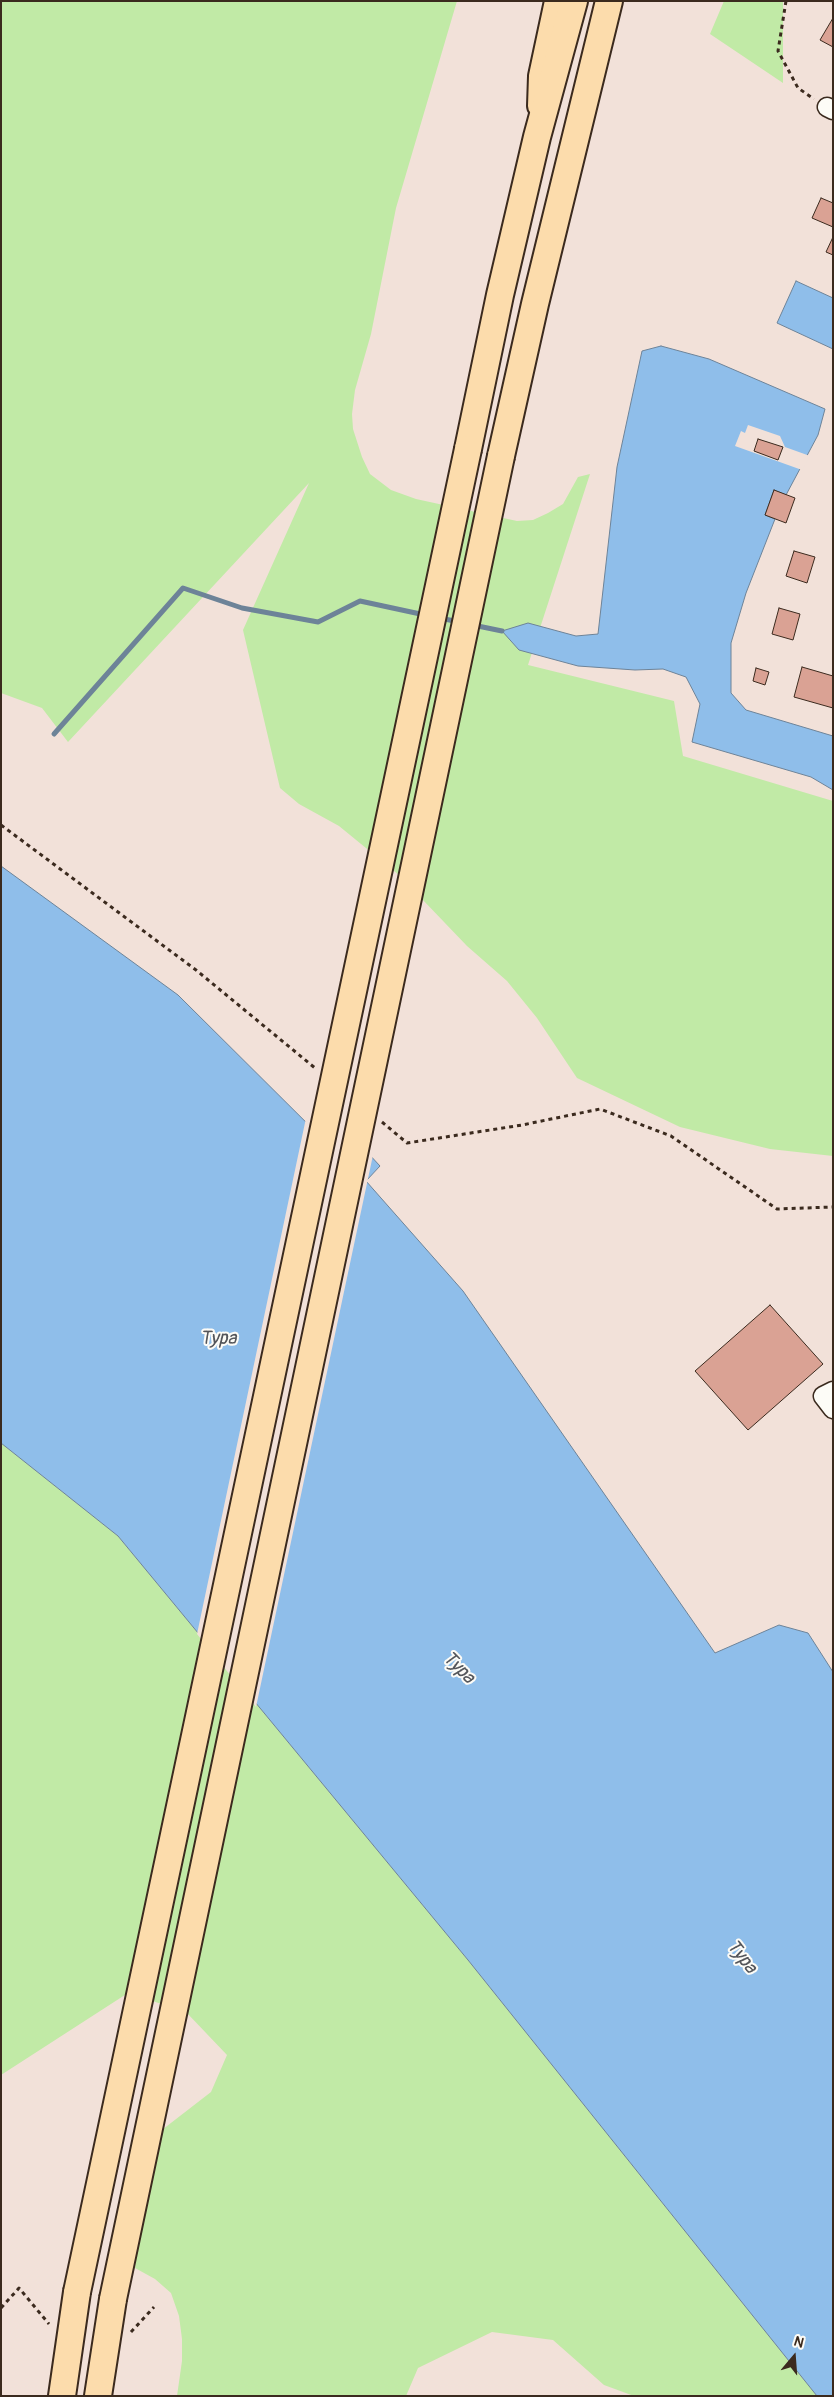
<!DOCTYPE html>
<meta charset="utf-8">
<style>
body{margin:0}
#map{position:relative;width:834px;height:2397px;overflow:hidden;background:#f2e1d9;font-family:Pangolin,sans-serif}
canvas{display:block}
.frame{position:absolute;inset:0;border:2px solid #3b2a1e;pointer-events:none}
.north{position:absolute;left:769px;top:2332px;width:50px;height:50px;-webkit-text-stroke:4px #fdfcf7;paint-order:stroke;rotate:18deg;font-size:14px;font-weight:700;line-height:20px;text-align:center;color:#3b2a1e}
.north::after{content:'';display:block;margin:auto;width:18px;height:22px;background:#3b2a1e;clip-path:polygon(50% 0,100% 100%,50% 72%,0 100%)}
</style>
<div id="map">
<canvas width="834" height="2397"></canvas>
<div class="frame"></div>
<div class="north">N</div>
</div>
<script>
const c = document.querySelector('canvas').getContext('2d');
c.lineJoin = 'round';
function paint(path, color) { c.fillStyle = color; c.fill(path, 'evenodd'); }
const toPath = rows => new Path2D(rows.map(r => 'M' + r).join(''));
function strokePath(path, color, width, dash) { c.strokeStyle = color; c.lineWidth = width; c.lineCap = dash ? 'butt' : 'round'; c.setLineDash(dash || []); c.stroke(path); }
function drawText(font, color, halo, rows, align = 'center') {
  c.font = font + ' Pangolin,sans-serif'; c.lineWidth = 4; c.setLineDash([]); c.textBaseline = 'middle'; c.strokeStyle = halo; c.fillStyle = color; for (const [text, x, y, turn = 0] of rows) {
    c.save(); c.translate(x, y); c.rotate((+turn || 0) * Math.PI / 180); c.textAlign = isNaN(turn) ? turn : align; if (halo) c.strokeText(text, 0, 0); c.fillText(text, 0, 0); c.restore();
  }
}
const green = toPath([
 [1,1,457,1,396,208,371,334,355,390,352,414,353,429,362,457,370,474,391,490,416,499,517,521,533,520,548,513,563,504,578,477,590,474,528,665,674,701,683,756,833,801,833,1156,770,1149,680,1127,577,1078,537,1018,507,981,467,946,399,875,339,826,299,804,280,788,243,630,309,483,68,742,42,708,1,693],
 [724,1,783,1,783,83,710,34],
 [1,1443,118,1536,468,1960,817,2396,634,2396,604,2385,553,2340,492,2332,418,2368,406,2396,177,2396,182,2361,182,2339,179,2316,171,2293,155,2279,135,2268,143,2205,158,2133,211,2092,227,2055,186,2012,128,1993,1,2075]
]);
const water = toPath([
 [796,281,833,298,833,349,777,323,796,281],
 [661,346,709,359,825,409,818,435,786,495,774,490,765,515,775,519,746,593,731,643,731,693,746,710,833,736,833,790,811,777,692,742,700,704,686,677,663,669,635,670,578,666,519,650,502,631,528,623,576,636,598,634,617,467,642,351,661,346],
 [1,866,178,995,339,1155,355,1139,380,1166,366,1181,463,1291,715,1653,779,1625,808,1633,833,1672,833,2396,817,2396,468,1960,118,1536,1,1443,1,866]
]);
const pier = toPath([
 [748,425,780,436,785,447,810,456,802,470,735,446,741,431,745,433],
 [306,1118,339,1151,353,1137,356,1138,373,1155,256,1707,197,1634]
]);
const stream = toPath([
 [439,618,460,622],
 [473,625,502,631],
 [54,734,183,588,242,608,318,622,360,601,425,615]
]);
const building = toPath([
 [833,18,833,47,820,40,833,18],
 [821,198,833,203,833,227,812,218,821,198],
 [833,237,833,255,826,252,833,237],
 [758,439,783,447,778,460,754,451,758,439],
 [774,490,795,498,786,523,765,515,774,490],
 [794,551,815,557,807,583,786,576,794,551],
 [779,608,800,614,793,640,772,634,779,608],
 [802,667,833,676,833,708,794,697,802,667],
 [756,668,769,672,765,685,753,681,756,668],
 [770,1305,823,1364,748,1430,695,1371,770,1305]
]);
const path = toPath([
 [786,1,778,51,798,88,814,99],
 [1,825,196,970,315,1068],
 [382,1122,407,1143,522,1125,600,1109,671,1136,777,1209,833,1207],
 [1,2308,19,2288,49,2324],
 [131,2332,154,2307]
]);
const minor = toPath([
 [827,107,833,110],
 [833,1391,823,1396,833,1409]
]);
const major = toPath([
 [539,106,540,76,556,1]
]);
const highway = toPath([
 [468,449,500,295,537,137,574,1],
 [501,456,535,304,609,1],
 [62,2396,77,2292],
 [98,2396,113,2299]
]);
const highwayBridge = toPath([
 [77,2292,468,449],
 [113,2299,501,456]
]);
const waterNames = [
 ["Тура",218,1339],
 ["Тура",458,1668,45],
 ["Тура",741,1957,52]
];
paint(green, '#c1eaa6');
paint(water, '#8fbeea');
strokePath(water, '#6d8398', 1);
paint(pier, '#f2e1d9');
strokePath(stream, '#6d8398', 5);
paint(building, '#daa294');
strokePath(building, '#3b2a1e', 1);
strokePath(minor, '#3b2a1e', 21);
strokePath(major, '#3b2a1e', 26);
strokePath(highway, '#3b2a1e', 30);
strokePath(path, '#3b2a1e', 3, [4, 4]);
strokePath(minor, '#fdfcf7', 18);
strokePath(major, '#fcdcac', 22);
strokePath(highway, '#fcdcac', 26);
strokePath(highwayBridge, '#3b2a1e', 30, []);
strokePath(highwayBridge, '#fcdcac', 26);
drawText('italic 19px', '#54565b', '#fdfcf7', waterNames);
</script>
